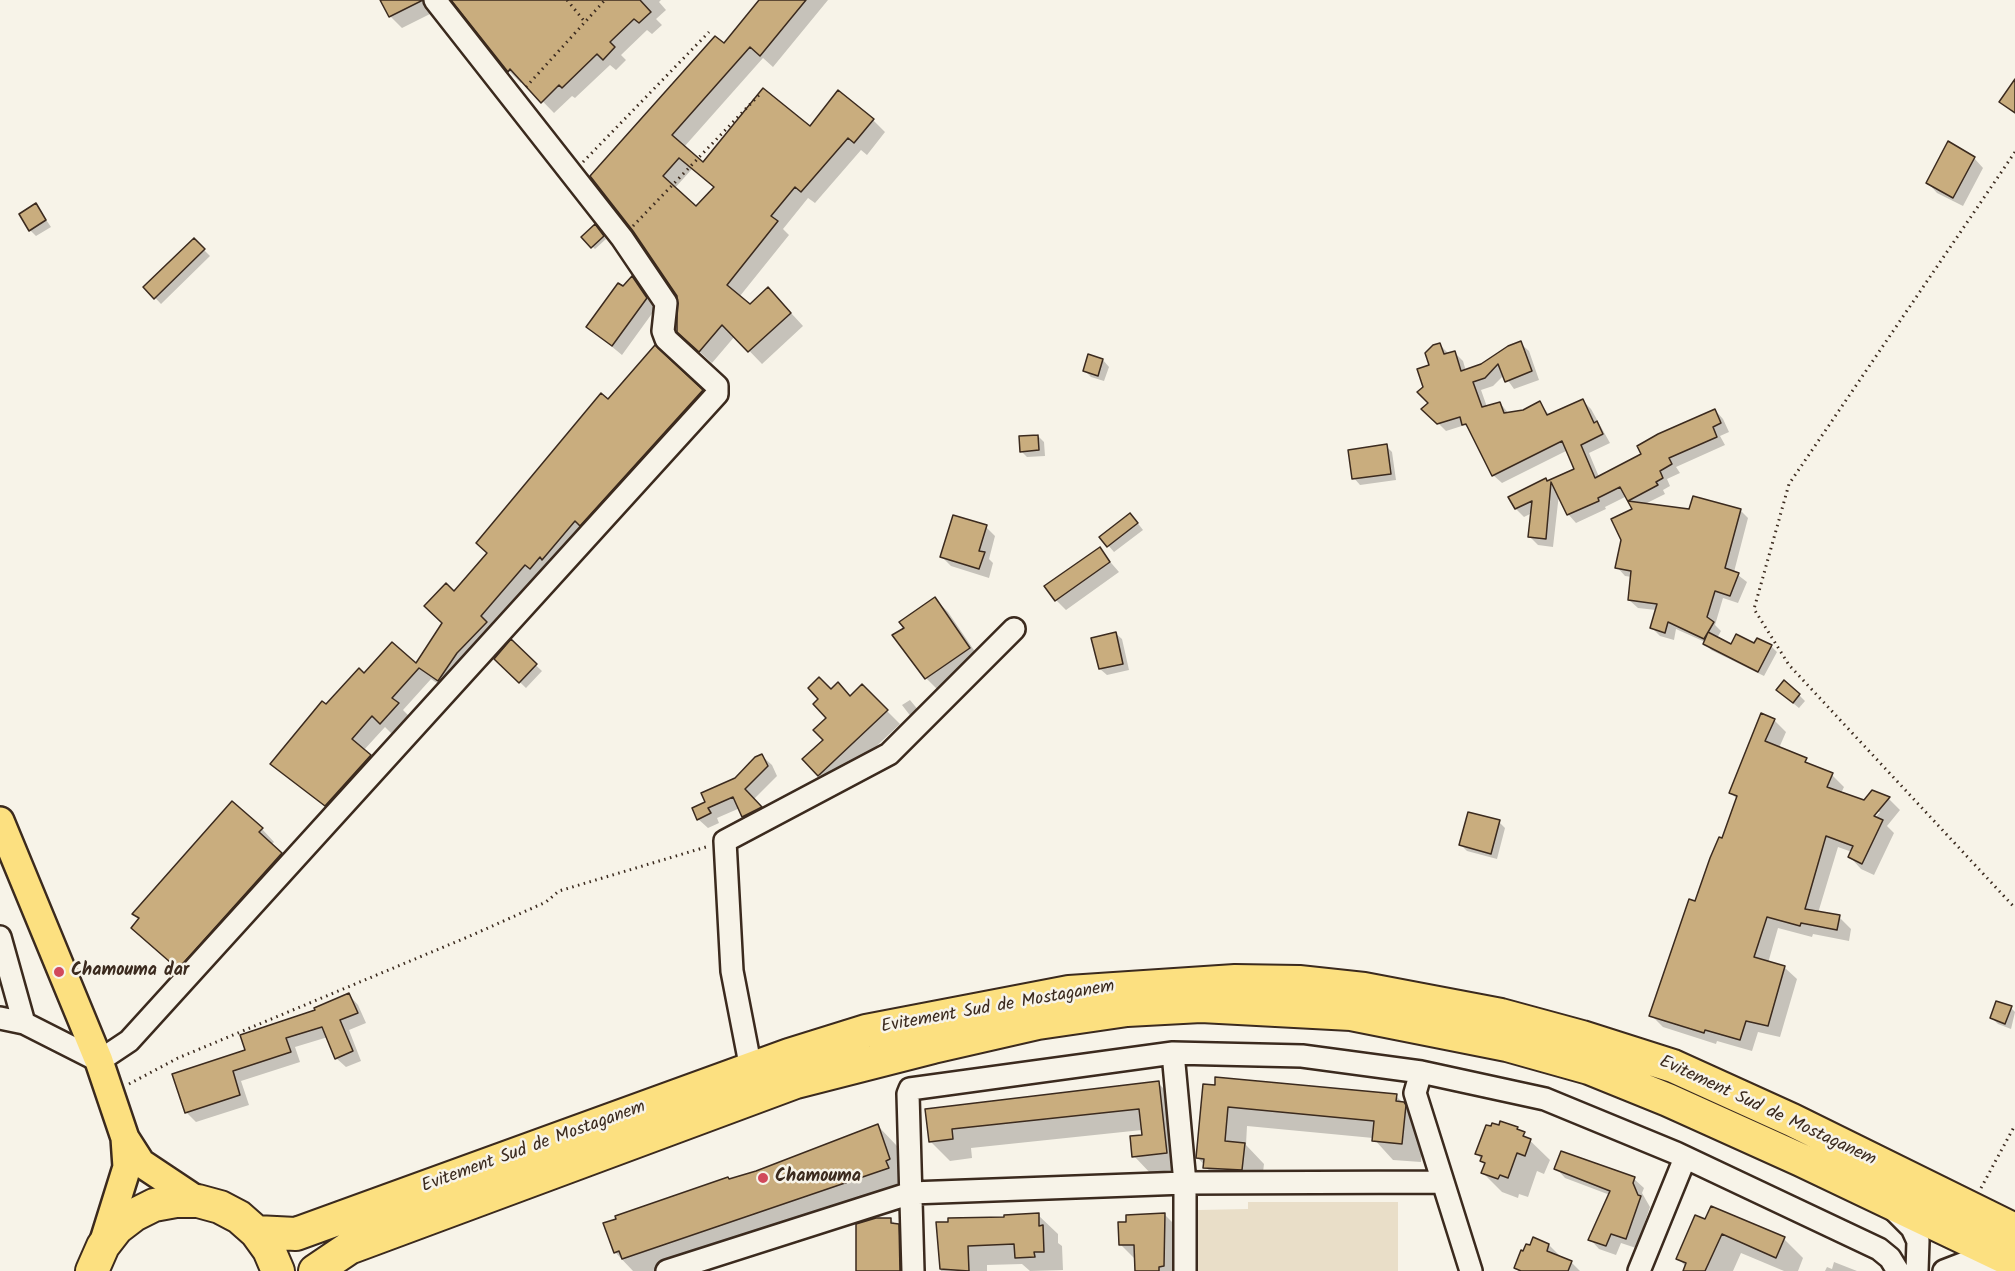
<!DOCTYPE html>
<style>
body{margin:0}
canvas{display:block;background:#f7f3e8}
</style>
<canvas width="2015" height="1271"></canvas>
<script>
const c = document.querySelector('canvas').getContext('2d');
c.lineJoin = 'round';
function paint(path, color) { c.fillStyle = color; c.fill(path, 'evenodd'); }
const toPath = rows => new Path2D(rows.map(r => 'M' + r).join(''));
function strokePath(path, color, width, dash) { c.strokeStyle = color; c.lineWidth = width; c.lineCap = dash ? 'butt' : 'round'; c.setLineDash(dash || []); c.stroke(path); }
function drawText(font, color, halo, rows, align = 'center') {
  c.font = font + ' Kalam,sans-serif'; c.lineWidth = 5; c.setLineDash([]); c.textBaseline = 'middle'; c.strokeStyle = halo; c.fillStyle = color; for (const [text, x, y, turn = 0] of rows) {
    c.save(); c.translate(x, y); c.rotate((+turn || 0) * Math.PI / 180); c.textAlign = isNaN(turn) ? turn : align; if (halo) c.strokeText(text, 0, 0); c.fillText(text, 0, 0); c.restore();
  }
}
const built = toPath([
 [1248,1202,1398,1202,1398,1271,1198,1271,1198,1210,1248,1209]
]);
const shadow = toPath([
 [382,0,661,0,659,2,666,10,656,19,662,25,652,34,647,30,621,55,626,60,616,70,610,65,575,98,572,96,554,113,523,81,521,83,509,71,452,0,440,1,434,12,402,28,390,16],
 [761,0,828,0,773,67,763,58,684,147,703,164,810,128,873,120,885,132,867,155,861,150,815,203,808,198,783,229,789,235,740,296,750,306,780,301,803,326,762,364,735,336,712,363,691,344,678,295,634,230,592,176,724,46],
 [692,169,715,188,696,209,674,189],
 [1974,158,1983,168,1963,206,1937,193,1928,183],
 [36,205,51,227,36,236,30,230],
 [597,229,606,239,595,249,583,237],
 [194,240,210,256,161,304,145,287],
 [632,278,656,308,622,355,588,327],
 [1520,343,1529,351,1539,380,1514,389,1504,375,1493,386,1481,390,1487,407,1500,403,1509,414,1524,411,1540,403,1550,416,1583,401,1591,409,1610,443,1589,453,1599,477,1643,455,1715,410,1723,419,1729,432,1720,436,1725,445,1676,467,1680,473,1667,479,1670,486,1663,490,1665,494,1645,504,1691,510,1740,510,1748,518,1734,572,1747,582,1738,603,1723,598,1715,625,1721,631,1717,638,1732,646,1771,646,1777,652,1764,676,1711,650,1705,642,1676,629,1674,640,1660,636,1652,628,1656,610,1638,608,1629,600,1632,577,1625,576,1617,567,1634,510,1627,496,1605,507,1606,509,1576,523,1568,514,1559,494,1553,547,1538,545,1530,537,1532,513,1524,517,1516,509,1548,483,1576,470,1568,450,1502,483,1493,475,1472,433,1465,425,1446,431,1424,409,1430,403,1425,387,1440,345,1449,354,1454,352,1463,361,1466,371,1482,365],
 [655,347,714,403,542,580,537,576,492,629,450,692,431,679,403,710,409,716,393,735,385,727,363,751,382,768,338,817,272,764,326,706,365,675,416,665,444,624,454,593],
 [1089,356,1103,360,1109,367,1104,381,1091,377,1085,371],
 [1038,436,1044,442,1045,456,1027,457,1021,451],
 [1386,446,1392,452,1396,480,1360,485,1354,478],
 [1136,521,1143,530,1114,552,1101,537],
 [986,527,995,536,989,559,993,563,989,578,951,566,941,556],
 [1099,549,1119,572,1066,610,1056,600],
 [935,599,948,612,982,662,939,691,926,678,906,628],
 [1115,633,1122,639,1129,670,1107,675,1100,669],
 [511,642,542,671,526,688,496,659],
 [862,686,900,724,832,788,804,759,825,740,828,718],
 [1799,695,1805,701,1799,708,1784,696],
 [910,700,919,711,912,718,902,705],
 [1774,720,1786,732,1779,748,1832,775,1844,787,1841,793,1865,802,1873,792,1889,799,1900,810,1887,826,1894,833,1874,875,1861,869,1850,857,1852,852,1838,847,1818,913,1839,917,1851,929,1849,941,1813,934,1812,937,1778,928,1768,963,1785,968,1797,979,1780,1037,1758,1032,1752,1051,1717,1041,1716,1044,1663,1027,1651,1015,1737,799,1731,793],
 [1876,812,1880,812,1871,823],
 [762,756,772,765,777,776,753,800,771,817,753,826,740,808,717,818,719,823,708,828,698,819,707,803],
 [1499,822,1505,828,1497,859,1467,851,1461,845],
 [262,829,274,842,271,845,294,867,191,980,145,940,140,919,134,913,144,900],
 [349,995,358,1005,366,1023,349,1030,361,1061,346,1067,336,1058,328,1037,295,1047,300,1062,241,1081,249,1105,196,1122,186,1112,247,1051],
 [2011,1008,2015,1012,2011,1029,1998,1024,1992,1018],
 [1158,1083,1177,1102,1186,1172,1153,1176,1134,1156,1143,1136,1142,1130,971,1148,972,1158,950,1161,930,1141,927,1110],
 [1205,1085,1396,1096,1423,1123,1421,1162,1393,1160,1373,1138,1247,1126,1246,1145,1264,1164,1261,1189,1224,1187,1198,1158],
 [1501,1123,1517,1128,1550,1160,1544,1174,1537,1171,1528,1197,1519,1194,1518,1198,1502,1192,1483,1173,1486,1165,1477,1154],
 [878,1126,897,1146,909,1179,907,1187,662,1271,633,1271,615,1252,730,1181],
 [1556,1168,1634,1179,1644,1188,1642,1193,1650,1207,1636,1248,1621,1243,1616,1255,1599,1249,1590,1239,1610,1195,1565,1178],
 [1038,1215,1058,1234,1058,1243,1062,1246,1063,1270,1030,1271,1022,1264,987,1265,987,1271,941,1271,938,1224],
 [1165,1215,1184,1234,1182,1271,1136,1271,1136,1260,1120,1244],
 [890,1219,918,1245,919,1271,857,1271],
 [1706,1221,1784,1239,1803,1258,1798,1271,1784,1271,1741,1253,1733,1271,1685,1271,1686,1267,1678,1258],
 [1549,1245,1563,1259,1571,1262,1580,1271,1519,1271,1515,1267],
 [1834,1262,1857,1271,1825,1271,1827,1267,1832,1269]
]);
const building = toPath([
 [380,0,423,0,389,17,380,0],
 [451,0,640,0,651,12,639,23,634,19,610,42,615,47,603,60,597,54,562,88,559,85,541,103,510,69,508,72,451,0],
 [759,0,806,0,760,56,750,47,672,135,703,162,763,88,810,126,838,90,874,119,854,143,848,138,801,192,795,187,771,216,778,221,727,285,750,304,768,287,791,313,748,352,722,325,699,352,677,332,677,296,633,231,590,176,715,36,724,43,759,0],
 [679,158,714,187,696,206,663,176,679,158],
 [2015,79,2015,113,1999,102,2015,79],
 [1948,141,1975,157,1953,198,1926,183,1948,141],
 [36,203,46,220,29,231,19,214,36,203],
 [595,224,604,236,591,248,581,237,595,224],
 [194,238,205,249,154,299,143,287,194,238],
 [632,276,647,298,612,346,586,327,618,283,623,286,632,276],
 [1521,341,1532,371,1505,382,1498,364,1485,378,1473,382,1482,407,1500,402,1504,413,1523,410,1540,401,1547,415,1583,399,1594,423,1597,421,1603,434,1581,445,1595,478,1641,454,1637,446,1658,434,1715,409,1721,423,1713,427,1717,437,1669,458,1672,464,1660,471,1663,478,1656,482,1658,485,1628,501,1689,509,1693,496,1741,509,1725,568,1739,573,1730,596,1715,591,1707,617,1714,622,1704,639,1668,622,1665,633,1650,628,1657,604,1628,600,1631,571,1615,568,1621,540,1611,519,1632,509,1620,487,1598,498,1599,501,1567,515,1551,482,1546,539,1528,537,1532,501,1515,509,1508,497,1546,478,1547,481,1574,469,1562,441,1492,476,1466,424,1462,425,1460,417,1437,424,1421,409,1428,403,1417,392,1423,387,1417,369,1429,365,1425,353,1433,345,1440,343,1444,354,1455,351,1461,371,1481,364,1508,346,1521,341],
 [655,345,703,390,580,526,575,521,542,560,540,557,530,569,525,565,481,616,487,622,457,653,438,681,419,668,392,698,399,703,380,724,372,716,352,739,371,755,325,806,270,764,322,701,326,704,359,668,364,673,392,642,416,663,442,623,424,606,446,583,454,591,487,553,476,543,601,393,608,399,655,345],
 [1088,354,1103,359,1098,376,1083,371,1088,354],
 [1038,435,1039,450,1020,452,1019,436,1038,435],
 [1387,444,1391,474,1352,479,1348,450,1387,444],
 [1130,513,1138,523,1107,547,1099,537,1130,513],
 [953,515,987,525,979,551,985,552,979,569,940,557,953,515],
 [1100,547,1110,562,1055,601,1044,586,1100,547],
 [935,597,970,648,925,679,892,635,904,628,899,622,935,597],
 [1116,632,1123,664,1099,669,1091,638,1116,632],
 [1708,632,1731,644,1736,634,1754,643,1757,638,1772,645,1758,672,1703,644,1708,632],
 [511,639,537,664,519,683,494,659,511,639],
 [819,677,831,689,838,682,850,696,862,684,888,710,818,776,802,759,823,740,813,730,826,718,813,704,818,699,808,688,819,677],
 [1784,680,1800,694,1793,703,1776,690,1784,680],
 [1761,713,1775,719,1765,741,1807,758,1805,762,1833,773,1827,787,1864,800,1872,790,1890,797,1874,816,1883,820,1862,864,1848,857,1853,846,1826,836,1805,909,1840,915,1837,930,1801,923,1800,926,1767,917,1754,957,1785,966,1768,1026,1746,1021,1740,1040,1705,1030,1704,1033,1649,1016,1689,899,1695,901,1710,858,1719,837,1722,838,1737,796,1729,793,1761,713],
 [762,754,768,766,745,789,762,807,742,817,733,797,708,808,711,813,697,820,692,808,705,802,701,793,735,778,755,757,762,754],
 [232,801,263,828,259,832,282,853,178,969,131,928,139,918,132,914,232,801],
 [1468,812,1500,820,1491,854,1459,845,1468,812],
 [349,993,358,1013,340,1020,353,1051,335,1059,322,1027,286,1038,291,1052,233,1071,240,1095,185,1113,172,1074,245,1050,240,1035,315,1010,314,1008,349,993],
 [1996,1001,2012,1006,2005,1024,1990,1018,1996,1001],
 [1215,1077,1397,1094,1396,1101,1404,1102,1406,1105,1402,1144,1372,1141,1374,1121,1228,1107,1225,1141,1245,1143,1242,1170,1203,1168,1204,1159,1196,1158,1203,1084,1215,1085,1215,1077],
 [1159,1081,1167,1153,1132,1157,1130,1136,1142,1135,1139,1109,952,1129,953,1139,929,1142,925,1109,1159,1081],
 [1500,1121,1518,1127,1517,1129,1525,1132,1523,1136,1531,1139,1525,1156,1517,1153,1508,1178,1500,1175,1498,1179,1481,1173,1485,1163,1480,1161,1482,1156,1475,1154,1486,1125,1491,1126,1492,1123,1499,1125,1500,1121],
 [878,1124,890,1159,886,1161,889,1168,622,1259,619,1251,614,1253,603,1223,616,1219,615,1216,728,1177,729,1179,756,1171,878,1124],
 [1561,1151,1635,1177,1633,1183,1638,1195,1641,1196,1626,1239,1611,1234,1606,1246,1588,1240,1610,1191,1554,1169,1561,1151],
 [1711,1206,1785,1237,1776,1258,1722,1234,1705,1271,1683,1271,1686,1263,1676,1259,1695,1215,1705,1219,1711,1206],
 [1039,1213,1039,1226,1043,1225,1044,1252,1034,1252,1035,1257,1015,1258,1014,1244,968,1246,969,1271,940,1269,936,1222,948,1222,948,1218,1004,1217,1004,1215,1039,1213],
 [1165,1213,1164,1266,1159,1267,1159,1271,1135,1271,1134,1245,1119,1245,1118,1222,1126,1222,1126,1215,1165,1213],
 [876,1218,891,1218,891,1223,899,1224,900,1271,856,1271,856,1224,876,1218],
 [1533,1237,1549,1244,1547,1251,1572,1261,1568,1271,1521,1271,1514,1268,1521,1250,1523,1251,1526,1244,1530,1245,1533,1237]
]);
const path = toPath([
 [567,0,585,22],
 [526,87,605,0],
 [2015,152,1789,484,1754,609,1789,665,2015,908],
 [583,162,709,32],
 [633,226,759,95],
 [129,1084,178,1058,470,936,546,902,559,891,706,847],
 [1981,1188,2015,1125]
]);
const minor = toPath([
 [0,937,24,1023],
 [0,1018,24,1023,99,1061,129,1041,717,394,717,386,666,339,663,331,666,303,622,238,435,0],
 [1173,1053,1185,1183,1185,1271],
 [751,1069,732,971,725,841,889,754,1014,629],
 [1421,1072,1415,1093,1471,1271],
 [1894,1210,1912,1228,1918,1241,1917,1271],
 [667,1271,911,1193,1185,1183,1443,1182],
 [913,1271,908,1094,910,1089,1173,1053,1302,1056,1421,1072,1545,1099,1676,1153,1879,1249,1890,1258,1898,1271],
 [1639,1271,1685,1158],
 [1944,1271,1970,1261,2001,1261]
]);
const major = toPath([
 [0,821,99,1061,125,1138,141,1163,198,1201],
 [103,1244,127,1167,125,1138]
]);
const highway = toPath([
 [256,1232,296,1234,789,1055,866,1031,1069,992,1235,981,1299,982,1364,989,1501,1015,1582,1037,1673,1066,1792,1120,2015,1230],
 [92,1271,103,1246,117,1228,134,1215,154,1205,176,1201,198,1201,220,1207,239,1217,256,1232,269,1250,278,1271],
 [315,1271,349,1248,796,1082,933,1047,1038,1023,1127,1010,1201,1006,1351,1014,1507,1045,1589,1068,1668,1100,1801,1160,2015,1262]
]);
const markers = [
 [59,972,6,"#d1495b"],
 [763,1178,6,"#d1495b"]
];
const poiNames = [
 ["Chamouma dar",71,972],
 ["Chamouma",775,1178]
];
const streetNames = [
 ["Evitement Sud de Mostaganem",998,1008,-10],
 ["Evitement Sud de Mostaganem",1767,1112,25],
 ["Evitement Sud de Mostaganem",534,1148,-20]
];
paint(built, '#e9dec8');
paint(shadow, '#0003');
paint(building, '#c9ad7e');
strokePath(building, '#3b2a1e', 1.5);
strokePath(minor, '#3b2a1e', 26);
strokePath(major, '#3b2a1e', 32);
strokePath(highway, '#3b2a1e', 36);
strokePath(path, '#3b2a1e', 3, [1.5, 4.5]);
strokePath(minor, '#f7f3e8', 21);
strokePath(major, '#fce080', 27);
strokePath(highway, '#fce080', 32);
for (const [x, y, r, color] of markers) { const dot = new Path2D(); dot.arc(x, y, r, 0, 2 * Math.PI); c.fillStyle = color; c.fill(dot); strokePath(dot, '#f7f3e8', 2); }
drawText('bold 18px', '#3b2a1e', '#f7f3e8', poiNames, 'left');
drawText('18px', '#3b2a1e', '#f7f3e8', streetNames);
</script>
